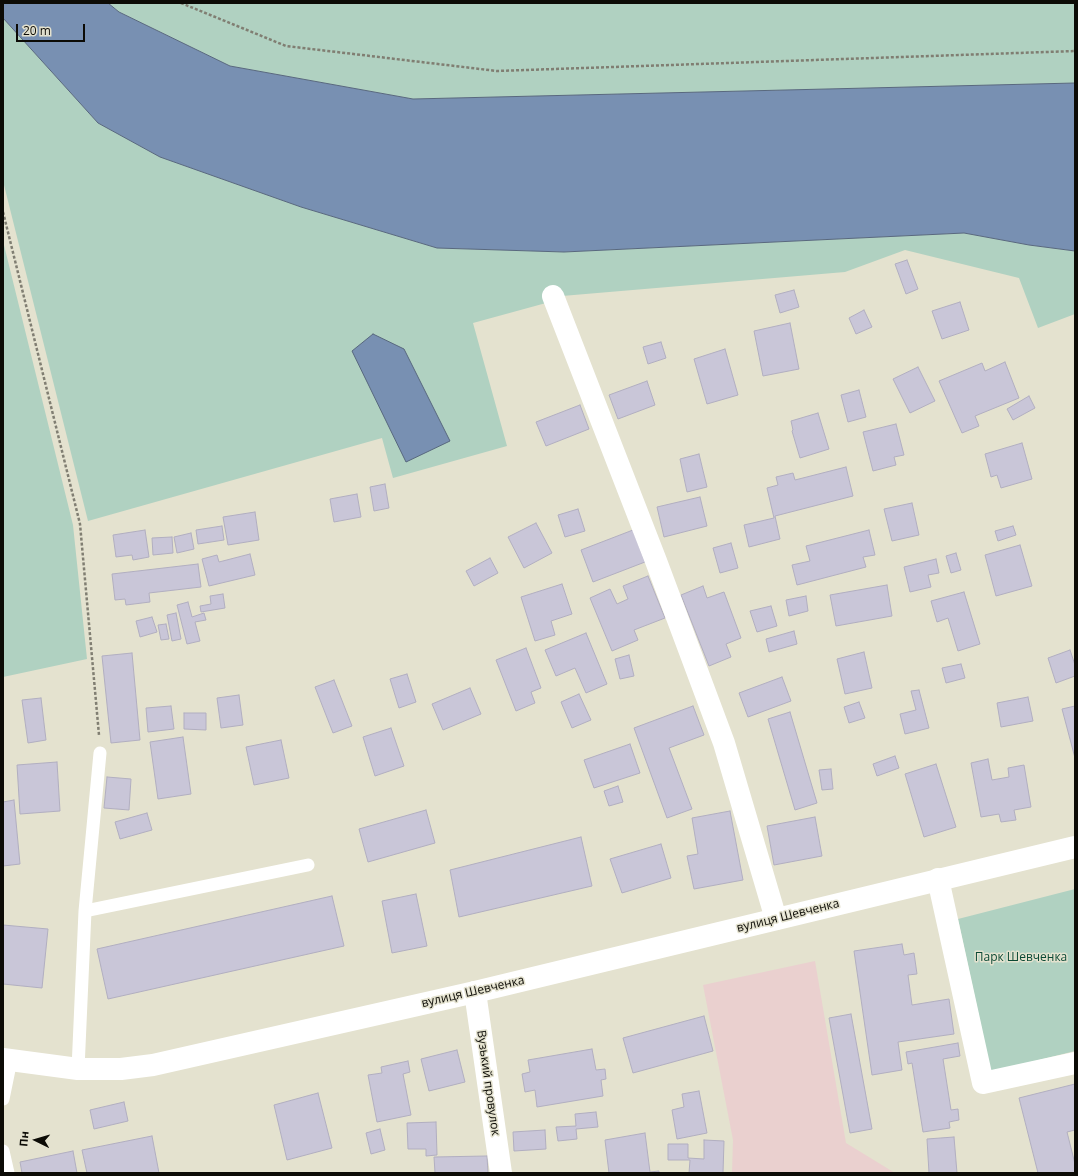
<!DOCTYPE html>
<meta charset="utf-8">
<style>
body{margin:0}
#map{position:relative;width:1078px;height:1176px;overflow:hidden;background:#e4e2cf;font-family:"Open Sans",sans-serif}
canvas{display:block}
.frame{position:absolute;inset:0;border:4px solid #0c0b06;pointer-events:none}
.north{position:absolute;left:16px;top:1120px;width:40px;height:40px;-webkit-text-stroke:3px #e4e2cf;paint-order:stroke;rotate:275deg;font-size:11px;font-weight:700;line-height:16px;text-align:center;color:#0c0b06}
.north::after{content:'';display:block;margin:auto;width:14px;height:18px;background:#0c0b06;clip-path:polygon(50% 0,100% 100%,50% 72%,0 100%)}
.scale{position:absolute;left:16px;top:24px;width:69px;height:18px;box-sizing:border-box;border:2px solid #0c0b06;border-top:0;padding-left:5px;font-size:12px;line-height:14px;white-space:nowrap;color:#0c0b06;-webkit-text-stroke:3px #e4e2cf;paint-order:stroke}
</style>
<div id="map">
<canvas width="1078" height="1176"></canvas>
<div class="frame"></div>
<div class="north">Пн</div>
<div class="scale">20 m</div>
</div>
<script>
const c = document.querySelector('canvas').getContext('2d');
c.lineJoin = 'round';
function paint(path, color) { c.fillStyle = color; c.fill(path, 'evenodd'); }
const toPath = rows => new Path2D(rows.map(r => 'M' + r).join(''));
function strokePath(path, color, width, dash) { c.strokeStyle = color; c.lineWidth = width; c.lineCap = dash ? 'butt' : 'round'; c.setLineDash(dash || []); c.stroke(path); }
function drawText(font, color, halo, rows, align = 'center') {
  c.font = font + ' "Open Sans",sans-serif'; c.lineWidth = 3; c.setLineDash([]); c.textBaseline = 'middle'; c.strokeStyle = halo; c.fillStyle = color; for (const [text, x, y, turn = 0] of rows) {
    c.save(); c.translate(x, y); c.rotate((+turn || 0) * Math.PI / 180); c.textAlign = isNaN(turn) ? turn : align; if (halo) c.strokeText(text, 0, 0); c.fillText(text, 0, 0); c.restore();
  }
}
const education = toPath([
 [815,961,846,1143,895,1173,732,1173,733,1140,703,985]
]);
const green = toPath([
 [108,3,1075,3,1075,83,413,99,230,66,119,12],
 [3,18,98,123,160,157,301,207,437,248,564,252,964,233,1029,245,1075,251,1075,314,1038,328,1019,278,905,250,845,272,562,296,546,303,473,323,507,446,393,478,382,438,88,521,3,181],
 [3,241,73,525,87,659,3,677],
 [1075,889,1075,1051,991,1072,958,919]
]);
const water = toPath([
 [3,3,108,3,119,12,230,66,413,99,1075,83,1075,251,1029,245,964,233,564,252,437,248,301,207,160,157,98,123,3,18,3,3],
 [373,334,404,349,450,441,406,462,352,351,373,334]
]);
const building = toPath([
 [907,260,918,289,906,294,895,264,907,260],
 [794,290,799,307,780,313,775,295,794,290],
 [960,302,969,330,942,339,932,311,960,302],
 [864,310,872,327,856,334,849,318,864,310],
 [790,323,799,369,763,376,754,331,790,323],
 [661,342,666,358,648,364,643,347,661,342],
 [725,349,738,395,707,404,694,359,725,349],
 [1005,362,1019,398,975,416,979,426,962,433,939,381,982,363,985,371,1005,362],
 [918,367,935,401,910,413,893,379,918,367],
 [647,381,655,405,618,419,609,395,647,381],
 [859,390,866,417,848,422,841,395,859,390],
 [1029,396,1035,408,1013,420,1007,409,1029,396],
 [580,405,589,429,546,446,536,422,580,405],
 [818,413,829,449,800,458,792,431,793,430,791,421,818,413],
 [896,424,904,455,894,457,896,465,873,471,863,432,896,424],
 [1022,443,1032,479,1001,488,997,475,991,477,985,454,1022,443],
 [699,454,707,487,687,492,680,459,699,454],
 [846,467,853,496,775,516,780,539,749,547,744,525,774,518,767,488,778,485,776,477,793,473,795,480,846,467],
 [385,484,389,508,374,511,370,487,385,484],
 [357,494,361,517,334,522,330,499,357,494],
 [700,497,707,526,664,537,657,507,700,497],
 [912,503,919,535,892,541,884,509,912,503],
 [578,509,585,531,565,537,558,515,578,509],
 [255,512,259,540,228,545,223,517,255,512],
 [536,523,552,553,524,568,508,537,536,523],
 [222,526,224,540,198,544,196,530,222,526],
 [1013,526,1016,535,998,541,995,531,1013,526],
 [145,530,149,557,133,560,132,555,116,557,113,535,145,530],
 [633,530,645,562,593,582,581,550,633,530],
 [869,530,875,555,863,557,866,567,797,585,792,565,810,561,806,546,869,530],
 [191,533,194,549,177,553,174,537,191,533],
 [172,537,173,553,153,555,152,538,172,537],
 [731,543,738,568,720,573,713,548,731,543],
 [1020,545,1032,586,996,596,985,555,1020,545],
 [956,553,961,570,951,573,946,556,956,553],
 [250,554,255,575,209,586,202,559,217,555,219,562,250,554],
 [490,558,498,573,474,586,466,571,490,558],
 [936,559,939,573,928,575,931,587,910,592,904,567,936,559],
 [198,564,201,587,149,593,150,602,126,605,125,599,115,600,112,574,198,564],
 [648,576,665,618,634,630,638,640,612,651,590,598,610,589,617,604,628,599,623,586,648,576],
 [562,584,572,614,551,621,555,635,535,641,521,597,562,584],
 [887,585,892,616,836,626,830,595,887,585],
 [703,586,707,598,724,592,741,638,726,644,731,657,709,666,681,595,703,586],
 [964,592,980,644,958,651,948,618,937,622,931,601,964,592],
 [223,594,225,608,201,612,200,606,211,604,210,596,223,594],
 [806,596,808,611,789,616,786,600,806,596],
 [188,602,192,617,204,613,206,620,195,622,200,641,187,644,177,605,188,602],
 [771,606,777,626,757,632,750,611,771,606],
 [176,613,181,639,172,641,167,615,176,613],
 [152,617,157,632,140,637,136,621,152,617],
 [166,624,169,639,161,640,158,625,166,624],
 [794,631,797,644,769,652,766,639,794,631],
 [586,633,607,684,586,693,575,668,556,676,545,650,586,633],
 [526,648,541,688,531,692,535,703,516,711,496,660,526,648],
 [1070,650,1075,665,1075,676,1056,683,1048,658,1070,650],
 [864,652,872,688,845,694,837,659,864,652],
 [132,653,140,740,111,743,102,656,132,653],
 [629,655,634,676,620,679,615,659,629,655],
 [961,664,965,678,946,683,942,668,961,664],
 [407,674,416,702,399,708,390,679,407,674],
 [782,677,791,701,748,717,739,693,782,677],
 [334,680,352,726,333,733,315,687,334,680],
 [470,688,481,714,443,730,432,704,470,688],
 [919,690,929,728,905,734,900,714,916,710,911,691,919,690],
 [579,694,591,720,572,728,561,702,579,694],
 [239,695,243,725,221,728,217,698,239,695],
 [1028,697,1033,721,1001,727,997,703,1028,697],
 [41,698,46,740,28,743,22,700,41,698],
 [859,702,865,718,849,723,844,707,859,702],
 [171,706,174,729,148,732,146,708,171,706],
 [693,706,704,735,669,748,692,809,667,818,634,728,693,706],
 [1075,706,1075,758,1062,709,1075,706],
 [790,712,817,803,795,810,768,719,790,712],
 [184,713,206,713,206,730,184,729,184,713],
 [391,728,404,766,375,776,363,737,391,728],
 [183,737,191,794,158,799,150,742,183,737],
 [281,740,289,778,254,785,246,747,281,740],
 [630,744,640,773,594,788,584,760,630,744],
 [895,756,899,768,877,776,873,764,895,756],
 [988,759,992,780,1009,777,1008,768,1024,765,1031,807,1014,810,1016,820,1001,822,999,814,981,817,971,763,988,759],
 [57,762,60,811,20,814,17,765,57,762],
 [936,764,956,827,924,837,905,774,936,764],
 [831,769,833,789,822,790,819,770,831,769],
 [107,777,131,779,129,810,104,808,107,777],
 [618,786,623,802,609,806,604,791,618,786],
 [14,800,20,864,3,866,3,802,14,800],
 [426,810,435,843,368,862,359,829,426,810],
 [730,811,743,880,694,889,687,856,698,854,692,818,730,811],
 [147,813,152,830,120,839,115,822,147,813],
 [815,817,822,856,774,865,767,826,815,817],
 [581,837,592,886,459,917,450,870,581,837],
 [661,844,671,878,622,893,610,859,661,844],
 [416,894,427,946,392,953,382,901,416,894],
 [332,896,344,946,108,999,97,949,332,896],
 [3,925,48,929,42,988,3,984,3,925],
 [902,944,904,955,914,953,917,974,908,975,912,1005,949,999,954,1034,898,1042,902,1070,872,1075,854,951,902,944],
 [851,1014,872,1129,850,1133,829,1018,851,1014],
 [704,1016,713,1051,633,1073,623,1038,704,1016],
 [958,1043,960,1056,943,1059,951,1110,958,1109,959,1120,949,1122,950,1128,923,1132,912,1063,908,1064,906,1052,958,1043],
 [592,1049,596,1070,605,1069,606,1079,601,1080,603,1096,537,1107,535,1090,525,1092,522,1074,530,1072,528,1060,592,1049],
 [457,1050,465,1082,429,1091,421,1059,457,1050],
 [408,1061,410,1072,403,1074,411,1115,377,1122,368,1075,382,1073,381,1067,408,1061],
 [1075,1084,1075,1130,1067,1132,1075,1164,1075,1173,1038,1173,1019,1098,1075,1084],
 [699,1091,707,1133,677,1139,672,1110,684,1107,682,1094,699,1091],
 [318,1093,332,1148,287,1160,274,1105,318,1093],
 [124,1102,128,1121,94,1129,90,1110,124,1102],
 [596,1112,598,1127,576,1129,577,1139,558,1141,556,1127,576,1126,575,1114,596,1112],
 [436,1122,437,1155,426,1156,426,1149,408,1149,407,1123,436,1122],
 [380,1129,385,1150,371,1154,366,1133,380,1129],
 [545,1130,546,1149,514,1151,513,1132,545,1130],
 [645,1133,650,1172,659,1171,659,1173,609,1173,605,1140,645,1133],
 [152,1136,159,1173,87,1173,82,1150,152,1136],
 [954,1137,957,1173,929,1173,927,1139,954,1137],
 [704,1140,724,1141,723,1173,689,1173,690,1160,668,1160,668,1144,688,1144,688,1158,704,1159,704,1140],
 [73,1151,77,1173,22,1173,20,1162,73,1151],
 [487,1156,488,1173,435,1173,434,1157,487,1156]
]);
const path = toPath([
 [181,3,286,46,497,71,1075,51],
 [3,212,80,524,99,735]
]);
const service = toPath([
 [85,911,308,865],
 [78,1069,85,911,100,753],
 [3,1099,11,1060],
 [3,1151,8,1173]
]);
const minor = toPath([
 [553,296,656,561,724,743,776,919],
 [938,879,983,1083,1075,1063],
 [475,992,501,1173]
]);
const secondary = toPath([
 [3,1059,78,1069,121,1069,153,1065,475,992,1075,847]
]);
const streetNames = [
 ["вулиця Шевченка",788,916,-14],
 ["вулиця Шевченка",473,992,-13],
 ["Вузький провулок",488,1083,82]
];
const parkNames = [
 ["Парк Шевченка",1021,958]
];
paint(education, '#ead0cf');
paint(green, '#b0d1c1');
paint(water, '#7890b2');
strokePath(water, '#58687e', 1);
paint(building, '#c9c6d8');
strokePath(building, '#b1aec0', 1);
strokePath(path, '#807e72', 2.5, [3, 2]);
strokePath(service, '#fff', 13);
strokePath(minor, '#fff', 22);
strokePath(secondary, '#fff', 22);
drawText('12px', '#0c0b06', '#e4e2cf', streetNames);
drawText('12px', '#0a4934', '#e4e2cf', parkNames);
</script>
